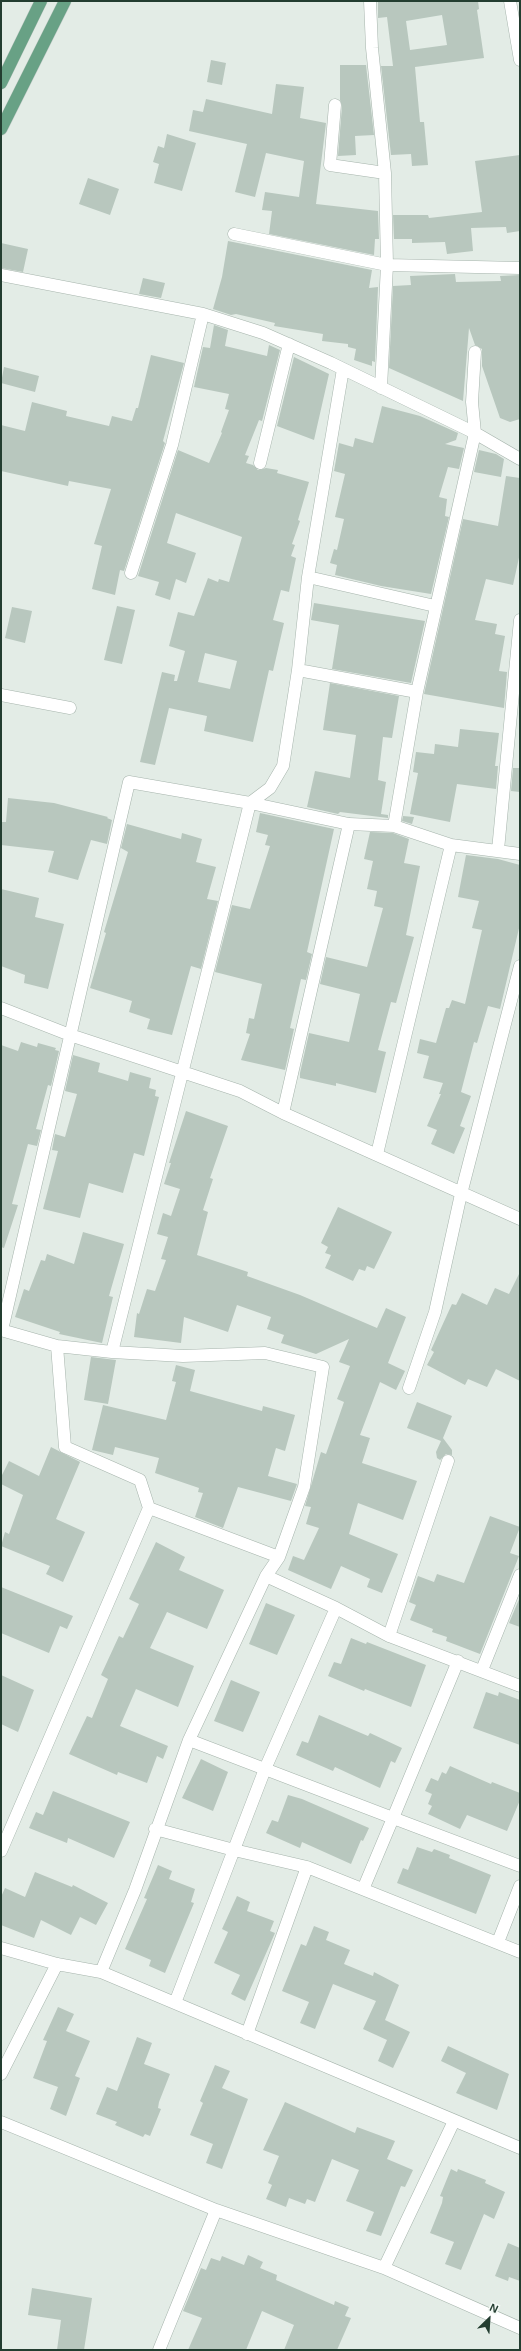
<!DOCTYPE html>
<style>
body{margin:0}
#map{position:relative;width:521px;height:2351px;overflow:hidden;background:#e3ece6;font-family:Helvetica,sans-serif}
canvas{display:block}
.frame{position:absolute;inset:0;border:2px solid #233d30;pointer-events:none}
.north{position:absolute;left:469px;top:2299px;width:40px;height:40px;-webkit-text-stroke:3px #f3f9f5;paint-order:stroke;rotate:25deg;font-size:11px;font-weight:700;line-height:16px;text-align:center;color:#233d30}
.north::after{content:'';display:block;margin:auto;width:14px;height:18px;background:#233d30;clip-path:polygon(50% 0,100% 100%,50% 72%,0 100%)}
</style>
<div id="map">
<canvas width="521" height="2351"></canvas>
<div class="frame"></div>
<div class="north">N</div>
</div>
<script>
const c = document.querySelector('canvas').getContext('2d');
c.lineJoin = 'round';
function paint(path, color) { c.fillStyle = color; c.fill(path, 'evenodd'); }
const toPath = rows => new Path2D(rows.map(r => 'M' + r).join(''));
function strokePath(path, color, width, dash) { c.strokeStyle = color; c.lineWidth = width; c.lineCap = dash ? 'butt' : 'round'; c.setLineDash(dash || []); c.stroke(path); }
const building = toPath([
 [378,1,478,1,479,9,477,10,484,58,415,67,420,122,424,122,428,165,412,166,411,154,391,155,381,66,393,66,387,17,378,18],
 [442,15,447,45,410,50,406,21],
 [211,60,226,63,222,85,207,82],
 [340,65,366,65,374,135,355,136,356,155,338,156,342,106,340,100],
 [276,84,304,87,300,118,326,123,316,204,378,211,379,239,375,239,374,255,269,234,272,211,262,210,265,192,299,197,304,161,266,153,255,197,235,192,247,144,189,131,193,110,203,112,206,99,272,114],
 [167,134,196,143,182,191,154,183,159,164,153,162,158,146,164,148],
 [520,155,520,231,507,233,506,227,471,228,473,251,447,254,445,242,412,243,412,239,394,239,393,215,428,215,429,218,482,212,475,161],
 [88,178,119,189,110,215,79,204],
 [228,241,372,270,369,288,378,287,375,362,372,361,372,366,354,360,356,349,348,347,348,344,322,341,323,334,274,326,275,323,236,314,231,315,213,309,222,277],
 [1,243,28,249,23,272,1,268],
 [455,274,456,282,501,281,500,276,520,275,520,419,510,422,500,418,482,366,482,349,475,345,469,328,463,401,389,368,393,286,411,285,410,276],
 [143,278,165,283,161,298,139,294],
 [214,325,228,330,225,346,267,356,269,345,280,350,262,421,259,420,245,455,249,456,246,463,253,465,258,470,266,468,278,470,277,473,309,482,298,520,300,521,292,544,295,545,291,556,296,558,289,592,281,590,273,620,284,623,273,671,269,670,253,742,204,731,207,716,169,708,155,765,140,762,162,672,175,675,174,681,177,681,185,651,169,646,178,612,194,616,208,578,218,582,219,579,229,582,242,537,176,513,167,543,196,553,186,583,176,579,170,600,155,595,159,582,138,576,178,450,209,463,222,433,221,432,229,410,225,409,229,394,194,387,203,347,210,348],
 [205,653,237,661,230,689,198,682],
 [151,355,184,363,163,441,165,443,124,571,120,570,115,595,92,589,102,546,94,544,111,489,69,481,68,486,1,471,1,425,25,431,32,402,67,411,66,416,109,426,112,416,132,421,136,408,138,408],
 [294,357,329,374,314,440,277,426],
 [4,367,39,376,35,392,1,383],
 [382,406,420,416,458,433,456,440,445,444,464,448,459,469,448,467,439,497,447,499,445,516,449,517,431,594,381,586,335,575,337,565,330,563,334,549,337,550,344,519,335,517,345,474,334,471,339,443,353,447,355,438,373,443],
 [479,450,496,454,504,459,501,477,474,472],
 [506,476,520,478,520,553,513,585,486,579,475,620,497,624,495,634,505,636,499,671,507,672,504,708,424,694,463,519,498,526],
 [314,603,425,621,411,683,332,669,339,625,311,620],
 [117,606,135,610,122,664,104,660],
 [12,607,32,611,25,643,5,638],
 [330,683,399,696,392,738,383,737,378,780,386,782,381,814,388,815,388,818,340,812,338,814,307,807,315,771,350,778,356,735,323,730],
 [460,729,499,733,495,766,498,766,496,789,457,784,450,822,410,814,418,773,413,772,416,752,434,754,435,744,458,747],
 [513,768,520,768,520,792,511,791],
 [8,798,54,803,108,817,107,818,112,820,107,844,91,840,78,880,48,872,54,851,1,845,2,822,6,822],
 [260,813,334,829,307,952,312,954,306,980,301,979,290,1028,294,1029,285,1070,241,1060,250,1034,246,1033,249,1018,254,1019,262,984,215,972,232,905,250,909,270,846,265,845,268,835,256,832],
 [403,816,414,817,412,824,402,821],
 [127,824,181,839,182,833,202,839,196,862,216,867,207,899,218,901,201,969,191,966,172,1035,147,1029,150,1019,129,1012,132,1001,90,988,106,933,104,932,128,852,121,848],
 [370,832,393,833,409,839,404,863,420,866,406,935,414,937,396,1003,391,1002,378,1050,386,1052,376,1093,336,1083,336,1086,300,1078,300,1073,309,1033,349,1042,360,994,320,984,326,957,367,967,383,908,374,906,377,891,367,889,373,861,364,859],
 [466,855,498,859,520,865,520,924,500,1009,488,1006,477,1043,474,1042,461,1092,471,1096,460,1126,465,1128,454,1154,431,1144,437,1130,427,1126,441,1094,439,1094,443,1083,423,1078,429,1056,417,1053,420,1039,436,1043,446,1008,449,1008,452,1000,465,1004,482,930,472,928,479,901,458,897],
 [1,889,39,898,35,917,64,924,48,989,24,983,25,975,1,966],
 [21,1042,37,1047,38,1043,56,1048,55,1050,59,1051,51,1086,48,1085,36,1129,41,1130,37,1146,28,1144,12,1204,18,1205,4,1248,1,1247,1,1045,18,1051],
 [73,1055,100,1063,98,1072,128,1081,130,1072,151,1078,149,1088,156,1090,155,1096,159,1097,144,1156,134,1153,123,1193,89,1183,80,1218,43,1209,58,1151,52,1150,55,1134,65,1137,77,1094,65,1091],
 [186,1111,228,1126,210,1178,213,1179,203,1210,208,1212,197,1255,248,1272,247,1276,300,1295,377,1328,386,1308,406,1317,388,1363,405,1371,396,1390,380,1382,360,1435,370,1438,362,1463,417,1481,403,1520,358,1503,349,1534,398,1554,382,1593,367,1587,370,1579,341,1566,331,1589,288,1570,293,1556,304,1560,319,1528,306,1524,311,1507,305,1506,321,1452,326,1454,344,1402,337,1399,350,1366,339,1362,349,1339,316,1354,281,1343,284,1335,267,1329,271,1317,237,1305,228,1332,184,1317,181,1343,134,1337,137,1313,139,1314,147,1289,155,1291,166,1260,161,1259,168,1237,157,1234,163,1213,171,1216,180,1189,164,1184,171,1163,169,1163],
 [338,1207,392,1232,374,1269,367,1266,365,1271,359,1269,353,1281,325,1268,331,1255,325,1253,328,1247,321,1243],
 [83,1232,124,1244,109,1296,113,1297,102,1343,59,1334,60,1332,15,1317,24,1289,29,1291,41,1260,45,1261,47,1254,74,1264],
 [520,1272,520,1381,496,1369,487,1387,468,1379,465,1385,427,1365,434,1352,431,1350,452,1304,456,1305,462,1293,487,1305,495,1288,509,1294],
 [91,1357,116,1360,108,1404,84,1400],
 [176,1365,195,1370,190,1391,262,1411,263,1406,295,1415,285,1451,276,1448,268,1476,297,1484,291,1501,238,1487,223,1528,195,1517,203,1493,198,1492,199,1488,155,1473,159,1458,115,1447,113,1455,92,1450,103,1405,166,1420,176,1382,172,1381],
 [417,1402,452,1416,443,1438,452,1450,452,1455,446,1454,440,1460,437,1458,436,1452,441,1441,407,1428],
 [51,1447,80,1462,56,1519,85,1532,63,1582,46,1574,50,1566,1,1546,5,1532,9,1534,23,1495,1,1484,1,1477,9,1461,39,1476],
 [490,1516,520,1527,510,1553,519,1556,480,1654,446,1641,447,1637,432,1632,433,1629,410,1620,416,1605,409,1602,418,1576,434,1582,437,1574,464,1583],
 [156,1542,185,1557,179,1570,224,1590,207,1629,167,1612,150,1648,194,1666,178,1707,136,1689,120,1726,168,1746,163,1759,157,1756,147,1783,118,1772,117,1775,69,1754,87,1716,92,1718,108,1679,101,1675,119,1636,123,1638,139,1604,129,1599],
 [1,1587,73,1616,67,1629,60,1626,49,1653,1,1633],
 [520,1597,520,1627,509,1623],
 [266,1603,295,1615,277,1655,249,1644],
 [351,1638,366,1644,367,1642,426,1665,411,1707,365,1689,364,1691,328,1676,334,1662,341,1664],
 [1,1675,34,1690,18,1732,1,1724],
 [231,1680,260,1692,243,1732,214,1721],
 [486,1692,498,1696,499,1692,520,1700,520,1745,473,1728],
 [319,1715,368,1736,370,1733,402,1748,395,1763,391,1761,380,1788,335,1767,333,1771,296,1755,302,1741,308,1743],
 [201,1759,228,1772,213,1811,182,1798],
 [450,1766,491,1784,492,1782,520,1793,520,1800,507,1831,467,1815,460,1829,428,1814,432,1806,428,1804,432,1794,425,1791,431,1778,438,1781,442,1772,446,1774],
 [53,1791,130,1822,114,1858,68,1838,67,1843,29,1828,36,1812,43,1815],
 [288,1795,302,1799,369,1828,363,1841,361,1840,351,1864,302,1842,300,1848,266,1833,272,1820,278,1822],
 [417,1847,432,1852,434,1849,450,1855,449,1858,491,1875,476,1914,397,1883,403,1868,408,1870],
 [158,1865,172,1871,169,1879,195,1889,191,1902,194,1903,165,1973,149,1966,151,1960,125,1949,147,1899,144,1898],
 [35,1872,72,1887,73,1885,108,1903,96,1925,80,1917,71,1935,41,1920,34,1938,1,1925,1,1897,5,1888,25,1897],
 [237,1896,250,1902,247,1911,274,1921,270,1931,275,1933,245,2001,231,1994,240,1975,214,1963,228,1932,222,1929],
 [314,1926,329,1932,326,1940,350,1950,344,1964,373,1976,374,1972,399,1985,385,2020,410,2032,393,2068,378,2061,387,2040,363,2029,376,2001,333,1984,315,2029,300,2023,309,2002,282,1991,301,1944,306,1946],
 [58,2007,74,2014,66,2031,90,2041,75,2076,80,2078,66,2116,50,2109,58,2087,33,2078,47,2041,43,2040],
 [137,2037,152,2043,144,2064,170,2074,159,2102,158,2108,161,2109,150,2136,145,2134,143,2137,115,2125,117,2122,96,2114,107,2087,117,2091],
 [448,2046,509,2074,497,2110,456,2093,466,2073,441,2061],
 [215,2065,230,2071,222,2088,248,2099,222,2169,206,2163,213,2144,190,2135,203,2103,200,2101],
 [285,2102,355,2133,357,2127,395,2141,387,2159,413,2170,405,2187,401,2186,381,2236,366,2231,374,2212,346,2201,359,2170,332,2159,315,2202,307,2199,305,2204,289,2198,286,2207,266,2199,272,2185,268,2183,279,2156,263,2150],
 [451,2169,457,2172,458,2169,486,2180,485,2183,505,2192,494,2219,484,2214,461,2270,445,2264,454,2242,430,2233,442,2203,443,2197,440,2196],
 [508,2243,520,2248,520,2281,509,2277,508,2281,495,2276],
 [248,2255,263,2262,260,2268,277,2275,276,2280,334,2305,335,2301,349,2307,345,2316,351,2318,337,2350,284,2350,294,2325,262,2311,246,2350,188,2350,202,2318,183,2311,201,2268,206,2270,211,2258,220,2261,222,2256,244,2265],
 [32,2288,92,2298,84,2350,57,2350,61,2320,28,2315]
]);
const street = toPath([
 [370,1,372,48,385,173,387,265,381,388],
 [510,1,520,60],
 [335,105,330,165,385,173],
 [234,234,387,265,520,268],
 [1,275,203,314,263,333,331,363,475,433,520,459],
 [343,369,308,577,298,670,283,766,270,788,250,803,349,824,394,826,451,845,520,854],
 [260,463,289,344],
 [131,573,172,445,203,314],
 [308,577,435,606],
 [298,670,417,692],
 [1,695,70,708],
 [394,826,417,692,475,433,472,402,475,352],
 [498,850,520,620],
 [1,1008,70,1035,240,1091,283,1113,520,1219],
 [283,1113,349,824],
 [377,1154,451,845],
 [1,1330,57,1346,112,1352,183,1356,265,1353,323,1367,304,1487,279,1557],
 [2,1330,129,782,250,803,112,1352],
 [57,1346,65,1447,140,1480,149,1508],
 [409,1388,435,1312,461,1194,520,966],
 [389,1636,448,1461],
 [458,1661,393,1818,520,1866],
 [482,1670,520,1575],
 [189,1740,393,1818,364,1887],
 [155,1829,234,1850,307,1867,520,1952],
 [1,1851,149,1508,279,1557,266,1576],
 [498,1942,520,1886],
 [1,1948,57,1964,101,1972,520,2148],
 [101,1972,135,1890,189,1740,266,1576,336,1608,389,1636,520,1686],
 [175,2003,265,1769,336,1608],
 [247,2034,307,1867],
 [1,2074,57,1964],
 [1,2122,216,2210,384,2268,520,2328],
 [384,2268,454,2121],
 [159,2350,216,2210]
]);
const primary = toPath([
 [1,83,41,1],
 [1,129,65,1]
]);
paint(building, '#b8c7be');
strokePath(street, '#a6b4ac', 13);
strokePath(primary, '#c1c9c5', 13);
strokePath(street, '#fff', 12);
strokePath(primary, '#68a185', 12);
</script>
